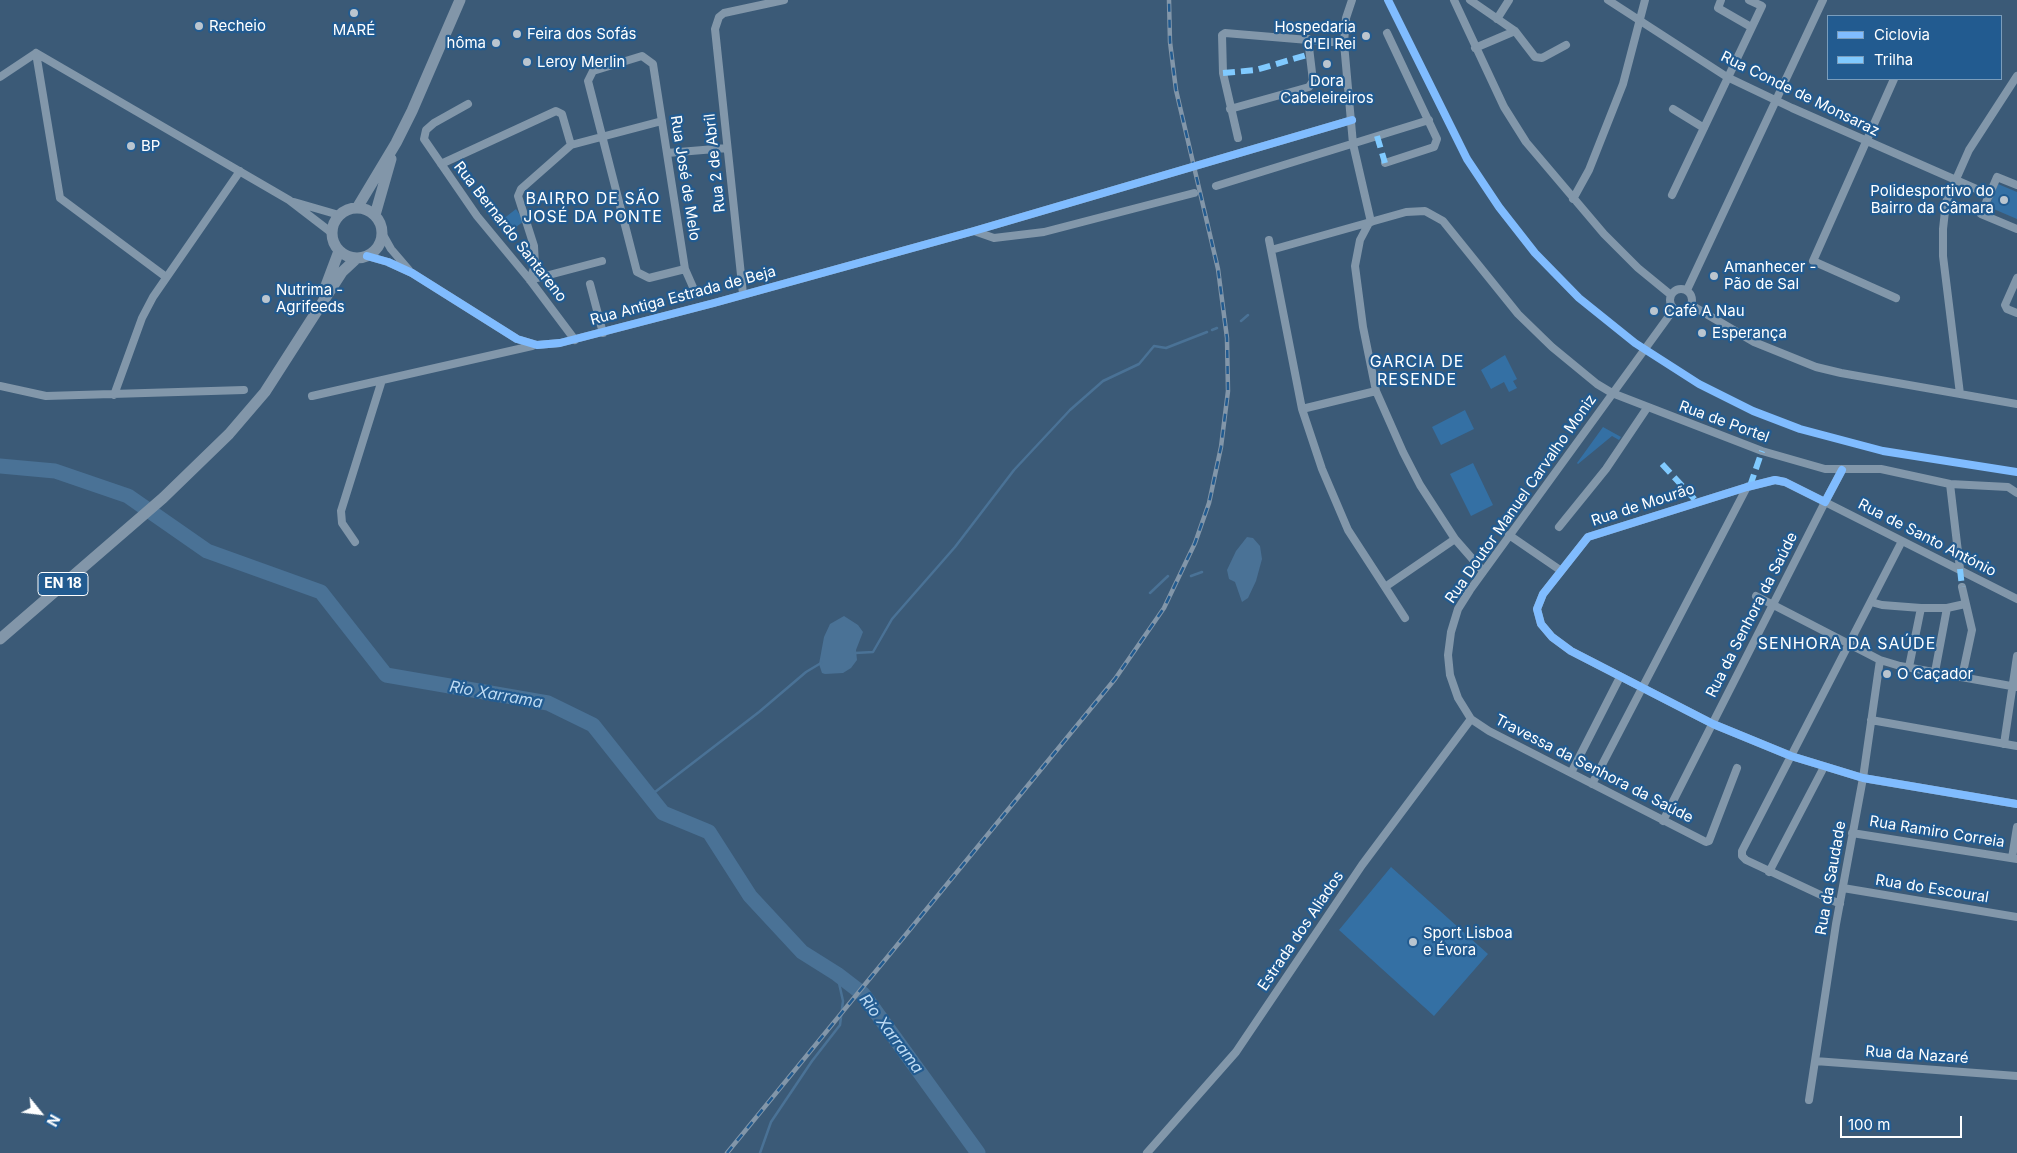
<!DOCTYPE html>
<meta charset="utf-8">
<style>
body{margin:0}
#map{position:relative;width:2017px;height:1153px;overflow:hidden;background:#3b5a77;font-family:Inter,sans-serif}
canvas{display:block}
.legend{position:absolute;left:1827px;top:15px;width:175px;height:65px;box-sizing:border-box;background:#225b90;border:1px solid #7a9dbc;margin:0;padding:6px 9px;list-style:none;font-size:15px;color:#fff}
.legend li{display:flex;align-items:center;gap:10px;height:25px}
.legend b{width:25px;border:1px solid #7a9dbc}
.north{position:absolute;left:15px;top:1088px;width:50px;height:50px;-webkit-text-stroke:4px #225b90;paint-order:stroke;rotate:119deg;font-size:14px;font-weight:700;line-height:20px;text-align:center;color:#fff}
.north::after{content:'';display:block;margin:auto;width:18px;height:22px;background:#fff;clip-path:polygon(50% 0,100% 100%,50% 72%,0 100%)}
.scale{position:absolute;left:1840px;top:1116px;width:122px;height:22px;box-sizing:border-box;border:2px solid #fff;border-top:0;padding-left:6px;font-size:15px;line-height:18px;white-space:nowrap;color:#fff;-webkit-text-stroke:4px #225b90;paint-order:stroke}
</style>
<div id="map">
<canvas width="2017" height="1153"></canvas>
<ul class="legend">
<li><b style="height:6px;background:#80bcff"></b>Ciclovia</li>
<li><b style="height:6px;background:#80caff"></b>Trilha</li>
</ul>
<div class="north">N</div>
<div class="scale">100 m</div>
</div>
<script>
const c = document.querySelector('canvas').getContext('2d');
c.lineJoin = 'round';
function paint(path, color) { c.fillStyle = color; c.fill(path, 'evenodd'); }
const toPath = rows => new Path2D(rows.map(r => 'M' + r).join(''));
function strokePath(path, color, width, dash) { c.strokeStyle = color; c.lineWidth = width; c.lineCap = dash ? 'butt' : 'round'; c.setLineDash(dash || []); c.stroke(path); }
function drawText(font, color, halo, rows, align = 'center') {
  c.font = font + ' Inter,sans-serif'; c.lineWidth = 4.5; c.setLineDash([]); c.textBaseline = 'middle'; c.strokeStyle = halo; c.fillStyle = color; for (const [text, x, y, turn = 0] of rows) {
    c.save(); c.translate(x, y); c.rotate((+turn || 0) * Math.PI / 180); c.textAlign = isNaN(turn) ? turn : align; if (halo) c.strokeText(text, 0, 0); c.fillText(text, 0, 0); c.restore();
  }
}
const green = toPath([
 [1998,184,2017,192,2017,219,1989,207],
 [516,209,524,221,507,234,498,223],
 [1505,355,1517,379,1513,381,1517,388,1509,392,1504,382,1491,389,1481,370],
 [1465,410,1474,429,1441,445,1432,427],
 [1603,427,1621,437,1619,440,1612,436,1578,464,1577,463],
 [1473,463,1493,505,1471,516,1450,474],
 [1391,867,1488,954,1434,1016,1339,930]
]);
const water = toPath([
 [1247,537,1253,538,1260,546,1262,559,1256,581,1248,598,1242,602,1235,582,1229,579,1227,570,1236,551],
 [844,616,858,625,863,632,856,650,857,660,851,668,843,673,825,674,822,673,819,664,824,637,830,624]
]);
const stream = toPath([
 [1241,321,1248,315],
 [1212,330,1217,328],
 [1191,576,1202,572],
 [1150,593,1168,576],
 [855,653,873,652,892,619,955,547,1014,470,1070,410,1103,381,1139,364,1154,346,1166,348,1207,332],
 [645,791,655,792,759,712,806,672,821,663],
 [760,1153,771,1122,812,1061,840,1025,843,1001,837,974]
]);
const river = toPath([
 [0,466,55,471,128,496,207,551,321,592,386,675,548,703,593,725,663,813,709,832,750,896,802,952,837,974,863,994,978,1153]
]);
const street = toPath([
 [1352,0,1346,18,1344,43,1353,144,1371,222],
 [1454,0,1504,107,1526,142,1604,234,1638,268,1671,295],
 [1470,0,1515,31,1535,57,1542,58,1566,45],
 [1608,0,1727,77,1792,108,1990,195],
 [1721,0,1718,8,1751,27],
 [1497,19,1509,0],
 [1475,48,1515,31],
 [36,53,289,200,332,233],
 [0,77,36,53,60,198,166,277],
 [1894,79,1813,261,1896,298],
 [468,104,434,123,426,130,424,139,477,216,530,280,575,340],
 [1230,109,1309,87,1313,81,1308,39],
 [1673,109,1704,128],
 [1238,138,1223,73,1222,35,1225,33,1344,43],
 [667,153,727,148],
 [1385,163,1434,147,1437,139,1387,33],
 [441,164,556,111,562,114,571,145],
 [2017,185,1997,177,1981,214,2017,229],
 [1216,186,1429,120],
 [1672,195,1762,6,1749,0],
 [1573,199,1589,170,1623,84,1645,0],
 [294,202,339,215],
 [1369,223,1360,240,1355,266,1363,327,1376,391,1403,452,1420,485,1455,539,1483,571],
 [974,231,994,238,1044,232,1194,193],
 [382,233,391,249,409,270],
 [1269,240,1302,409,1322,469,1348,530,1385,587,1455,539],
 [1271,250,1406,212,1425,211,1443,221,1518,314,1552,347,1597,384,1612,393,1762,451,1825,469,1881,469,1950,484,2008,487,2017,493],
 [367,256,388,262,412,273,517,339,537,345,560,343,714,303,974,231,1352,120],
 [685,269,649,278,637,272,588,81,593,71,642,56,653,64,685,269,696,294],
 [2017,278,2005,305,2007,309,2017,313],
 [530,280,535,265,534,246,518,196,521,189,571,145,662,121],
 [530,280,602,261],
 [590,284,603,333],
 '1670 300a11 11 0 1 1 22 0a11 11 0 1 1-22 0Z',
 [1687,290,1823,0],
 [743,294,715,29,719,17,724,13,784,0],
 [1691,305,1754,342,1816,367,1841,373,2017,404],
 [1674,309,1470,590,1458,609,1451,632,1448,655,1450,675,1458,698,1471,719,1489,731,1706,842,1709,841,1737,768],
 [0,386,46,396,244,390],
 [1960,394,1943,256,1943,229,1946,202,1969,150,2017,76],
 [114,395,142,318,153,297,240,171],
 [312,396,532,346],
 [1302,409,1376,391],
 [1842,470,1825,502,1785,482,1775,480,1747,487,1588,537,1543,594,1537,609,1541,624,1552,637,1571,651,1713,724,1791,756,1863,778,2017,804],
 [1950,484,1960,569],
 [1559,527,1606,469,1647,408],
 [1509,535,1560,570],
 [355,542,342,523,341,511,382,380],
 [1385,587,1405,618],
 [1756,596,1880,660,1900,666,2017,687],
 [1871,602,1882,605,1921,608,1947,608,1965,604],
 [1909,667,1921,608],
 [1935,672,1947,608],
 [1962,677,1972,630,1962,587],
 [1871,720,2017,746],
 [2004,744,2017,656],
 [1571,773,1620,677],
 [1592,784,1747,487],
 [1663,821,1825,502,2017,599],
 [1852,833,2017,859],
 [2012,858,2017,827],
 [1769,872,1824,767],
 [1843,888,2017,917],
 [1840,904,1746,860,1742,856,1742,851,1902,541],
 [1815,1061,2017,1076],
 [1809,1100,1836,924,1863,778,1880,660],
 [1147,1153,1236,1052,1362,865,1471,719]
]);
const primary = toPath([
 '332 233a25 25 0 1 1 50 0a25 25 0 1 1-50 0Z',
 [357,208,396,143,412,111,460,0],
 [375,215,391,159],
 [324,291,339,251],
 [0,639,163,498,229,434,265,392,342,272,357,258]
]);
const rail = toPath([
 [727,1153,1115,679,1164,608,1195,543,1209,503,1221,447,1228,391,1227,338,1218,269,1176,90,1170,42,1169,0]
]);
const quiet = toPath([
 [1223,73,1256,70,1310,54],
 [1377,136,1385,163],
 [1662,464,1697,502],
 [1750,486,1762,451],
 [1960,569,1962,587]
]);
const cycleway = toPath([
 [1388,0,1467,159,1499,207,1535,253,1579,298,1635,343,1699,384,1753,411,1800,429,1883,451,2017,472],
 [367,256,388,262,412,273,517,339,537,345,560,343,714,303,974,231,1352,120],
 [1842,470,1825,502,1785,482,1775,480,1747,487,1588,537,1543,594,1537,609,1541,624,1552,637,1571,651,1713,724,1791,756,1863,778,2017,804]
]);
const markers = [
 [354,13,5,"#bac5cf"],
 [199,26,5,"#bac5cf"],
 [517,34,5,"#bac5cf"],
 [1366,36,5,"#bac5cf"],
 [496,43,5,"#bac5cf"],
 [527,62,5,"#bac5cf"],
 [1327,64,5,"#bac5cf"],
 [131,146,5,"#bac5cf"],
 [2004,200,5,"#bac5cf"],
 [1714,276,5,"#bac5cf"],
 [266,299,5,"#bac5cf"],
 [1654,311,5,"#bac5cf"],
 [1702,333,5,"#bac5cf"],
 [1887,674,5,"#bac5cf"],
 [1413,942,5,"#bac5cf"]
];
const shields = [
 [63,584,50]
];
const shieldNames = [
 ["EN 18",63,584]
];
const poiNames = [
 ["Recheio",209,26],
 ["Hospedaria",1356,27,"right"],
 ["d'El Rei",1356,44,"right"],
 ["MARÉ",354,30,"center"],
 ["Feira dos Sofás",527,34],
 ["hôma",486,43,"right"],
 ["Leroy Merlin",537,62],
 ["Dora",1327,81,"center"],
 ["Cabeleireiros",1327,98,"center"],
 ["BP",141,146],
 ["Polidesportivo do",1994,191,"right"],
 ["Bairro da Câmara",1994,208,"right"],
 ["Amanhecer -",1724,267],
 ["Pão de Sal",1724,284],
 ["Nutrima -",276,290],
 ["Agrifeeds",276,307],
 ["Café A Nau",1664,311],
 ["Esperança",1712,333],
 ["O Caçador",1897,674],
 ["Sport Lisboa",1423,933],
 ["e Évora",1423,950]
];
const streetNames = [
 ["Rua Conde de Monsaraz",1800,94,26],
 ["Rua 2 de Abril",715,163,-96],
 ["Rua José de Melo",685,178,81],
 ["Rua Bernardo Santareno",510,232,52],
 ["Rua Antiga Estrada de Beja",683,296,-15],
 ["Rua de Portel",1724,422,20],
 ["Rua Doutor Manuel Carvalho Moniz",1521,499,-55],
 ["Rua de Mourão",1643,505,-18],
 ["Rua de Santo António",1927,538,27],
 ["Rua da Senhora da Saúde",1752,615,-63],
 ["Travessa da Senhora da Saúde",1594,769,27],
 ["Rua Ramiro Correia",1937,832,9],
 ["Rua da Saudade",1831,878,-80],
 ["Rua do Escoural",1932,889,9],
 ["Estrada dos Aliados",1301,931,-56],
 ["Rua da Nazaré",1917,1055,4]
];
const neighbourhoodNames = [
 ["BAIRRO DE SÃO",593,199],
 ["JOSÉ DA PONTE",593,217],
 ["GARCIA DE",1417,362],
 ["RESENDE",1417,380],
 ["SENHORA DA SAÚDE",1847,644]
];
const waterNames = [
 ["Rio Xarrama",496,695,10],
 ["Rio Xarrama",891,1034,53]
];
paint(green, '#3470a4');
paint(water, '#4a7296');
strokePath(stream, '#4a7296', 2.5);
strokePath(river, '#4a7296', 15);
strokePath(street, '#8297aa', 8);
strokePath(primary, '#8296a9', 11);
strokePath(rail, '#8296a9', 4.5);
strokePath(rail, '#225b90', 2.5, [8]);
strokePath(quiet, '#80caff', 6, [12, 6]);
strokePath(cycleway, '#80bcff', 8);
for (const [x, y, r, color] of markers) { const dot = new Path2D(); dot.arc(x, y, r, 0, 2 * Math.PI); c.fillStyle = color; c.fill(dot); strokePath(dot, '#225b90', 2); }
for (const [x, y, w] of shields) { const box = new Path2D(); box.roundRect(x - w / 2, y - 11.5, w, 23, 4); c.fillStyle = '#225b90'; c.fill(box); strokePath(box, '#fff', 1); }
drawText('bold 14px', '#fff', null, shieldNames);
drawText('15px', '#fff', '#225b90', poiNames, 'left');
drawText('15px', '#fff', '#225b90', streetNames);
c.letterSpacing = '1px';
drawText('16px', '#fff', '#225b90', neighbourhoodNames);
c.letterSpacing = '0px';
drawText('italic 16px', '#bedbf3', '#225b90', waterNames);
</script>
